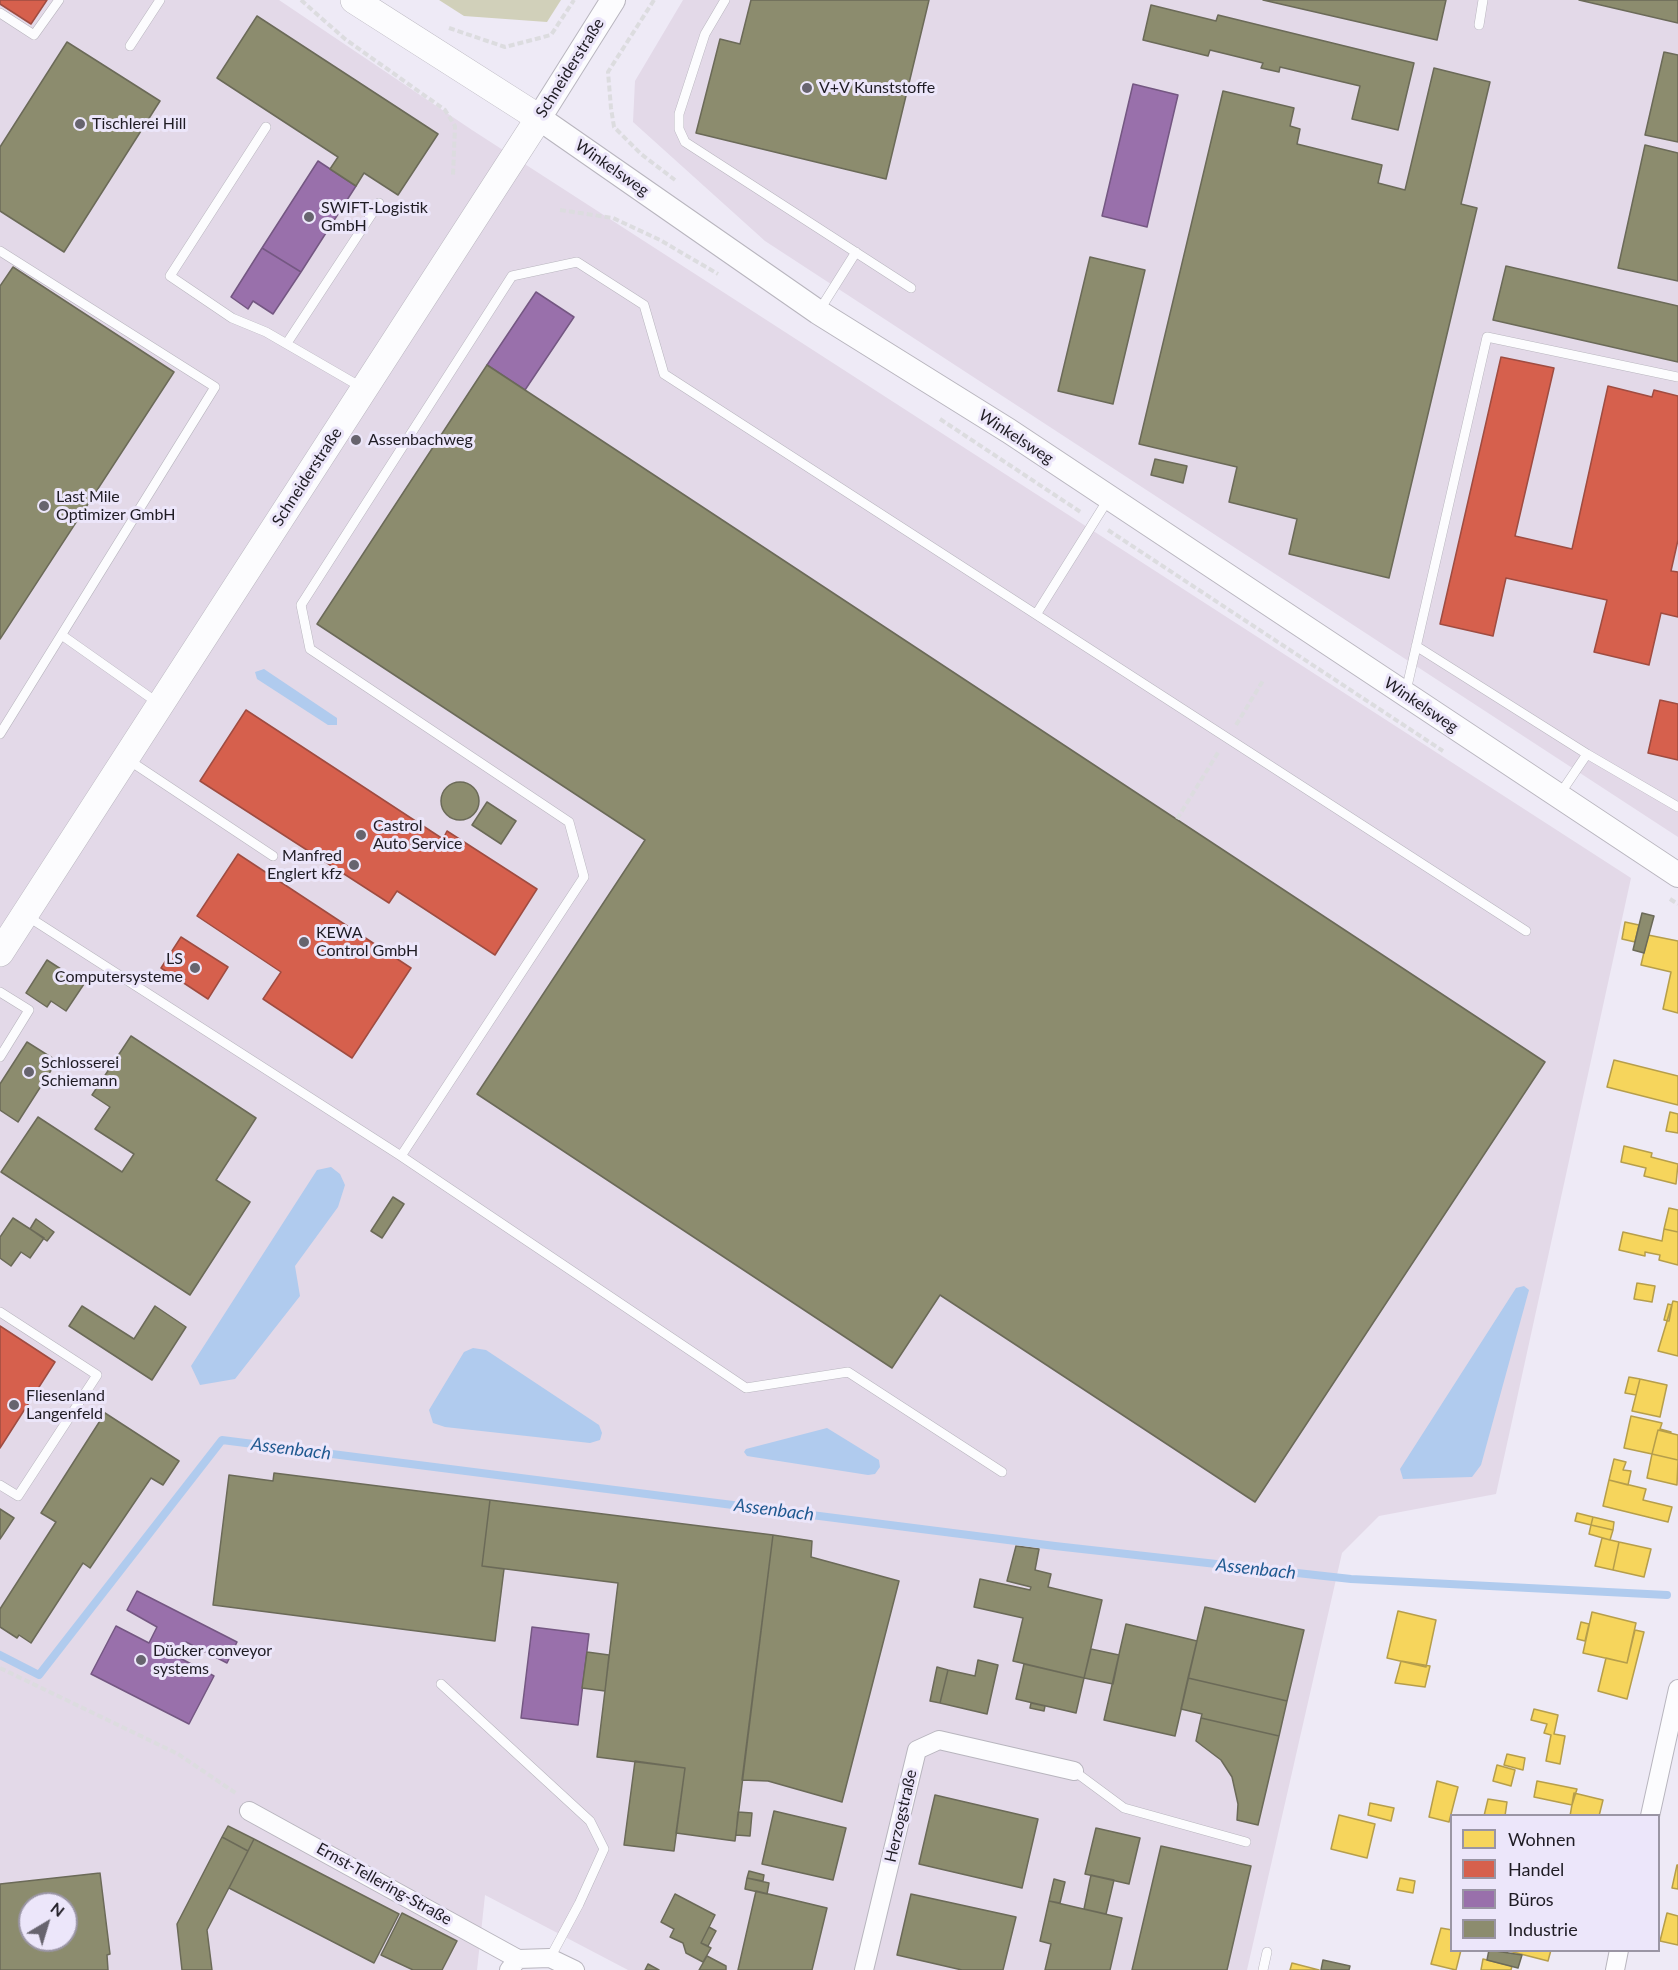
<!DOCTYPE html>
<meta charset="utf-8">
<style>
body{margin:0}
#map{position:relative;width:1678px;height:1970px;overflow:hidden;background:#eeeaf6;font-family:Lato,sans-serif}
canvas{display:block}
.legend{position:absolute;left:1450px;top:1814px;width:210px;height:138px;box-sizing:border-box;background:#ece6fa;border:2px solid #9a95a4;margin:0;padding:8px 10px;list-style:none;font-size:18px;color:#1f1c24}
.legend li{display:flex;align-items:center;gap:12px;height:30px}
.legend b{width:30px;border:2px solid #9a95a4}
.north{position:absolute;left:18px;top:1892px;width:60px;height:60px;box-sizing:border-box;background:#ece6fa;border:2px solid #9a95a4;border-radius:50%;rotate:38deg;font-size:16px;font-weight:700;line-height:24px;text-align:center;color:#1f1c24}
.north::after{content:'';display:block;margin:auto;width:21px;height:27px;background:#67646e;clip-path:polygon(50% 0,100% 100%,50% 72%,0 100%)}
</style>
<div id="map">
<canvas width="1678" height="1970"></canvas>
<ul class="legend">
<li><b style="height:16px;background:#f6d55c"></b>Wohnen</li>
<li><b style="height:16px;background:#d6604d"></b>Handel</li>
<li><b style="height:16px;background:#9970ab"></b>Büros</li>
<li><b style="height:16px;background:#8c8c6e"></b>Industrie</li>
</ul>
<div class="north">N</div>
</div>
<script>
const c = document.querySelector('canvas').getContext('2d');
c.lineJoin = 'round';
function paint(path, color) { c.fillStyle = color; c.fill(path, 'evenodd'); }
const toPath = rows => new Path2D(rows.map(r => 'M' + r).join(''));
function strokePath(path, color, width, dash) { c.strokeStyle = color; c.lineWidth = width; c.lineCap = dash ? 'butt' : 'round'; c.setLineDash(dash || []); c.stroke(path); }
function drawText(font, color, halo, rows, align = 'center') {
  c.font = font + ' Lato,sans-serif'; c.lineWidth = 6; c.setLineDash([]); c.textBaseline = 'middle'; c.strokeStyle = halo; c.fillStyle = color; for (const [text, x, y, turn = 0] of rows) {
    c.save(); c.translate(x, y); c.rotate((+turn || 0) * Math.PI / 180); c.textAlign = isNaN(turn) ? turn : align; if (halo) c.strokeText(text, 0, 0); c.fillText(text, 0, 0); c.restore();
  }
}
const industrial = toPath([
 [0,0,279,0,472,130,1631,878,1496,1494,1379,1516,1342,1553,1247,1970,628,1970,485,1895,477,1970,0,1970],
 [30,1904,66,1904,66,1940,30,1940],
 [683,0,1678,0,1678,837,765,241,633,122,635,81]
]);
const green = toPath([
 [439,0,561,0,547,22,464,16]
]);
const water = toPath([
 [264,669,337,718,337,725,328,725,257,679,255,672],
 [331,1167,340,1174,345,1185,338,1207,295,1266,300,1296,235,1379,200,1385,191,1366,317,1170],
 [1524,1286,1529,1290,1481,1465,1472,1477,1403,1479,1400,1469,1516,1288],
 [473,1348,486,1350,599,1425,602,1433,600,1440,590,1443,445,1427,433,1423,429,1410,464,1352],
 [827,1428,879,1460,880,1467,875,1474,868,1475,747,1456,744,1452,746,1449]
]);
const homes = toPath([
 [1625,922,1639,925,1635,942,1622,939,1625,922],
 [1648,935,1678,941,1678,1013,1663,1009,1671,972,1641,965,1648,935],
 [1614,1060,1678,1076,1678,1105,1607,1087,1614,1060],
 [1670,1112,1678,1114,1678,1133,1666,1131,1670,1112],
 [1624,1146,1652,1153,1651,1157,1678,1164,1676,1184,1644,1176,1646,1168,1621,1162,1624,1146],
 [1669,1208,1678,1210,1678,1232,1664,1229,1669,1208],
 [1664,1229,1678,1232,1678,1265,1659,1260,1660,1255,1645,1252,1645,1256,1619,1250,1623,1232,1662,1241,1664,1229],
 [1637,1283,1655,1286,1652,1302,1634,1299,1637,1283],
 [1673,1301,1678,1302,1678,1356,1658,1351,1673,1301],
 [1668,1304,1672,1305,1669,1321,1664,1320,1668,1304],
 [1629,1377,1640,1379,1636,1395,1625,1393,1629,1377],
 [1640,1379,1667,1385,1660,1417,1632,1411,1640,1379],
 [1631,1416,1662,1423,1660,1429,1671,1432,1658,1430,1652,1454,1624,1448,1631,1416],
 [1658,1430,1678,1435,1678,1460,1652,1454,1658,1430],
 [1652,1454,1678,1460,1677,1485,1647,1478,1652,1454],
 [1614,1459,1626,1462,1623,1470,1631,1471,1628,1485,1609,1480,1614,1459],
 [1609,1480,1646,1489,1643,1500,1672,1507,1668,1522,1603,1506,1609,1480],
 [1577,1513,1593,1517,1591,1525,1575,1521,1577,1513],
 [1593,1517,1614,1522,1613,1530,1591,1525,1593,1517],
 [1591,1525,1613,1530,1610,1540,1589,1534,1591,1525],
 [1602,1538,1619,1542,1613,1570,1595,1566,1602,1538],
 [1619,1542,1651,1549,1644,1577,1613,1570,1619,1542],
 [1398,1611,1436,1620,1426,1667,1387,1658,1398,1611],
 [1592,1612,1636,1623,1627,1663,1583,1653,1592,1612],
 [1581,1622,1589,1624,1585,1641,1577,1639,1581,1622],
 [1635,1630,1644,1632,1627,1699,1598,1691,1606,1658,1627,1663,1635,1630],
 [1401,1661,1430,1666,1425,1687,1395,1683,1401,1661],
 [1534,1709,1558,1715,1554,1734,1565,1736,1560,1764,1546,1761,1551,1735,1544,1733,1547,1724,1531,1720,1534,1709],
 [1507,1754,1525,1758,1523,1770,1504,1765,1507,1754],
 [1497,1765,1515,1770,1511,1786,1493,1781,1497,1765],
 [1437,1781,1458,1787,1449,1822,1429,1817,1437,1781],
 [1537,1781,1577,1789,1572,1805,1534,1797,1537,1781],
 [1574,1793,1603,1800,1599,1816,1570,1816,1574,1793],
 [1488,1799,1507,1802,1505,1816,1484,1816,1488,1799],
 [1370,1803,1394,1808,1391,1821,1368,1815,1370,1803],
 [1339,1815,1375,1824,1367,1858,1331,1849,1339,1815],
 [1677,1865,1678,1865,1678,1889,1672,1888,1677,1865],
 [1400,1878,1415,1881,1413,1893,1397,1890,1400,1878],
 [1667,1913,1678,1916,1678,1945,1660,1941,1667,1913],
 [1441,1928,1452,1930,1452,1950,1461,1950,1456,1970,1431,1964,1441,1928],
 [1505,1950,1551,1950,1548,1961,1505,1950],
 [1483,1959,1512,1966,1511,1970,1481,1970,1483,1959],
 [1292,1963,1319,1970,1290,1970,1292,1963]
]);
const shops = toPath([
 [0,0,47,0,31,24,0,4,0,0],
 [1501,357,1554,368,1515,536,1572,549,1608,386,1652,397,1654,390,1678,396,1678,540,1671,571,1678,572,1678,617,1661,613,1649,665,1594,652,1607,600,1506,578,1493,636,1440,624,1501,357],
 [1660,700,1678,704,1678,760,1648,753,1660,700],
 [246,710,443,839,447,831,537,889,495,955,397,891,389,903,200,781,246,710],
 [238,854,411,968,352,1058,263,999,281,972,197,916,238,854],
 [181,937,228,967,208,999,161,968,181,937],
 [0,1326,55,1362,0,1448,0,1326]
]);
const offices = toPath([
 [1133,84,1178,95,1147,227,1102,216,1133,84],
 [318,161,356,186,301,272,262,248,318,161],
 [262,248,301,272,273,314,253,301,248,309,231,297,262,248],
 [536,292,574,317,525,390,487,365,536,292],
 [137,1591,237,1642,227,1663,186,1642,178,1657,214,1676,189,1724,91,1674,116,1626,149,1643,157,1627,127,1610,137,1591],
 [532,1627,589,1634,578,1725,521,1718,532,1627]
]);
const industry = toPath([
 [751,0,929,0,886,179,696,133,720,39,740,44,751,0],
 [1263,0,1446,0,1437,40,1263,0],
 [1579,0,1678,0,1678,23,1579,0],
 [1151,5,1216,21,1218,15,1414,63,1398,130,1352,119,1360,86,1280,67,1279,72,1261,68,1263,63,1210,50,1208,56,1143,40,1151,5],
 [257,16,438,134,398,195,364,173,356,186,330,169,338,157,217,78,257,16],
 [67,42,160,101,64,252,0,211,0,147,67,42],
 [1664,52,1678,55,1678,142,1645,135,1664,52],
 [1434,68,1490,82,1461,204,1477,208,1389,578,1289,554,1297,519,1229,502,1237,467,1139,444,1223,91,1294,108,1290,126,1300,129,1297,144,1382,165,1378,183,1405,190,1434,68],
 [1645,145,1678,153,1678,281,1618,268,1645,145],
 [1090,257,1145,270,1113,404,1058,391,1090,257],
 [1506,266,1678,306,1678,362,1493,320,1506,266],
 [13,267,174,372,0,639,0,286,13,267],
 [487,365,1545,1062,1255,1502,940,1295,892,1368,477,1094,645,840,317,624,487,365],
 [1155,459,1187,466,1183,483,1151,475,1155,459],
 '441 801a19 19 0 1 1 38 0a19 19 0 1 1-38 0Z',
 [487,802,516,821,501,844,472,825,487,802],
 [1642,913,1654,916,1644,953,1633,950,1642,913],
 [47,960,84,984,66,1011,51,1001,47,1007,26,993,47,960],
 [131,1036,256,1118,216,1180,250,1202,190,1295,1,1172,38,1117,122,1172,134,1154,95,1129,110,1107,92,1095,131,1036],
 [27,1042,57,1061,18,1122,0,1110,0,1084,27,1042],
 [393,1197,404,1204,382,1238,371,1231,393,1197],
 [13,1218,44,1238,30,1258,21,1252,11,1266,0,1258,0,1237,13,1218],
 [36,1219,54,1232,47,1241,30,1229,36,1219],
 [82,1306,134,1339,155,1306,186,1327,152,1380,69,1326,82,1306],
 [105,1413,179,1461,163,1485,151,1478,90,1568,83,1563,31,1643,19,1635,17,1638,0,1627,0,1609,56,1522,41,1513,105,1413],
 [274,1473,490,1500,482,1566,504,1569,495,1641,213,1605,229,1475,273,1481,274,1473],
 [490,1500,773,1535,735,1841,676,1833,685,1768,597,1757,618,1583,482,1566,490,1500],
 [0,1509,14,1518,0,1539,0,1509],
 [773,1535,812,1541,811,1557,899,1581,842,1802,768,1781,742,1780,773,1535],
 [1016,1546,1039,1549,1035,1570,1051,1574,1048,1587,1102,1600,1084,1678,1013,1661,1023,1618,974,1607,980,1579,1030,1590,1031,1587,1007,1581,1016,1546],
 [1205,1607,1304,1630,1287,1701,1188,1678,1205,1607],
 [1126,1624,1197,1641,1175,1736,1104,1720,1126,1624],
 [1091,1649,1119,1655,1113,1684,1084,1678,1091,1649],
 [587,1652,609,1655,605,1691,582,1688,587,1652],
 [978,1660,998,1665,987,1714,940,1703,948,1670,975,1676,978,1660],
 [1024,1664,1084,1678,1076,1713,1016,1699,1024,1664],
 [937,1667,948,1670,940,1703,930,1701,937,1667],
 [1188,1678,1287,1701,1279,1736,1201,1718,1202,1714,1181,1709,1188,1678],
 [1031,1703,1045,1706,1044,1711,1030,1708,1031,1703],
 [1201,1718,1279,1736,1258,1825,1237,1820,1238,1804,1232,1777,1221,1760,1196,1741,1201,1718],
 [635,1761,685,1768,674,1851,624,1845,635,1761],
 [935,1795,1038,1819,1022,1888,919,1864,935,1795],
 [774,1811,846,1828,833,1880,762,1864,774,1811],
 [738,1812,752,1813,750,1836,736,1835,738,1812],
 [228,1826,254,1839,248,1851,222,1837,228,1826],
 [1096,1828,1140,1838,1129,1884,1085,1874,1096,1828],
 [222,1837,248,1851,207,1930,212,1970,182,1970,177,1924,222,1837],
 [254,1839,399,1914,374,1963,229,1888,254,1839],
 [1161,1846,1251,1866,1227,1970,1132,1970,1161,1846],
 [749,1871,764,1875,763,1881,747,1878,749,1871],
 [100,1873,110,1954,107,1955,108,1970,0,1970,0,1884,100,1873],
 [30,1904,66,1904,66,1940,30,1940,30,1904],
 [1091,1875,1114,1880,1106,1914,1084,1909,1091,1875],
 [747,1878,769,1883,767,1894,745,1889,747,1878],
 [1054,1879,1065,1882,1060,1903,1049,1901,1054,1879],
 [756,1891,827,1908,812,1970,738,1970,756,1891],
 [675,1894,715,1915,701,1943,711,1948,703,1962,686,1953,683,1943,670,1937,674,1929,661,1922,675,1894],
 [911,1894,1016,1917,1003,1970,962,1970,897,1955,911,1894],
 [1049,1901,1122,1918,1110,1970,1045,1970,1051,1944,1040,1941,1049,1901],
 [402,1913,457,1941,442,1970,413,1970,381,1955,402,1913],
 [709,1927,716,1931,708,1946,701,1943,709,1927],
 [1489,1950,1522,1955,1518,1968,1487,1960,1489,1950],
 [707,1956,726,1966,726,1970,699,1970,707,1956],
 [1323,1960,1350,1966,1349,1970,1321,1970,1323,1960],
 [648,1964,659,1970,645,1970,648,1964]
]);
const stream = toPath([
 [0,1655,39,1675,222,1440,1055,1546,1351,1579,1667,1595]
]);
const path = toPath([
 [301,0,345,39,445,110,455,126,453,176],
 [654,0,608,72,611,108,614,127,641,154,675,180],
 [449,28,505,47,551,35,574,0],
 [560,210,613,218,660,240,718,274],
 [940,419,1082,513],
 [1108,530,1443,751],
 [1236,725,1264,679],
 [1177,819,1219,751],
 [1670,899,1678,904],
 [0,1668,178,1754,237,1794]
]);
const service = toPath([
 [725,0,705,34,679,114,679,129,685,142,911,288],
 [0,13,34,35,59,0],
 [1479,25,1483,0],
 [130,46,160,0],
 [266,127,170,276,232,318,266,332,361,387],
 [0,251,215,387,0,734],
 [819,311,856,252],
 [287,343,379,203],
 [1037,613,1109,498],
 [63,636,158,703],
 [1416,646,1587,754,1560,794],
 [1406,691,1487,337,1678,377],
 [1587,754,1678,807],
 [127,759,273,856],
 [27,916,401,1156],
 [0,992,29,1010,0,1057],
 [0,1312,97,1375,18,1496,0,1485],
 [1002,1472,848,1372,746,1388,401,1156,584,877,569,822,310,649,301,605,512,276,577,262,644,305,664,374,1526,931],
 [441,1684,590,1821,604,1849,579,1904,550,1958],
 [1074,1771,1124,1808,1246,1842],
 [1263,1970,1267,1952]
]);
const minor = toPath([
 [249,1811,518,1959],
 [1650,1816,1678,1689],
 [509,1970,518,1959,550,1958,575,1970],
 [864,1970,917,1750,939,1740,1074,1771],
 [1615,1970,1619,1950]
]);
const tertiary = toPath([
 [613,0,539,118,818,312,1009,431,1678,875]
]);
const secondary = toPath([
 [0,953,539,118,354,0]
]);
const markers = [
 [807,88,6,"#67646e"],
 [80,124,6,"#67646e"],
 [309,217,6,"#67646e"],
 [356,440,6,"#67646e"],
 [44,506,6,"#67646e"],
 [361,835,6,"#67646e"],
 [354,865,6,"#67646e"],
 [304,942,6,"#67646e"],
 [195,968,6,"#67646e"],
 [29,1072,6,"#67646e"],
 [14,1405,6,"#67646e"],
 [141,1660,6,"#67646e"]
];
const streetNames = [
 ["Schneiderstraße",570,68,-58],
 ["Winkelsweg",612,168,35],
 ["Winkelsweg",1016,437,33],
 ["Schneiderstraße",307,477,-57],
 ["Winkelsweg",1421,705,34],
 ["Herzogstraße",901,1816,-77],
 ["Ernst-Tellering-Straße",384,1884,29]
];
const poiNames = [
 ["V+V Kunststoffe",819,88],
 ["Tischlerei Hill",92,124],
 ["SWIFT-Logistik",321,208],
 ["GmbH",321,226],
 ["Assenbachweg",368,440],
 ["Last Mile",56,497],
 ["Optimizer GmbH",56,515],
 ["Castrol",373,826],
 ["Auto Service",373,844],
 ["Manfred",342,856,"right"],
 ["Englert kfz",342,874,"right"],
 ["KEWA",316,933],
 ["Control GmbH",316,951],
 ["LS",183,959,"right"],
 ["Computersysteme",183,977,"right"],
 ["Schlosserei",41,1063],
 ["Schiemann",41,1081],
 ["Fliesenland",26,1396],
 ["Langenfeld",26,1414],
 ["Dücker conveyor",153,1651],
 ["systems",153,1669]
];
const waterNames = [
 ["Assenbach",291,1449,7],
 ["Assenbach",774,1510,7],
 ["Assenbach",1256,1569,6]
];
paint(industrial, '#e3d9e8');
paint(green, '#d1d0ba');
paint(water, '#b0cbee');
paint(homes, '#f6d55c');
strokePath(homes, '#b69e4b', 1.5);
paint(shops, '#d6604d');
strokePath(shops, '#9f4c41', 1.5);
paint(offices, '#9970ab');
strokePath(offices, '#745782', 1.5);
paint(industry, '#8c8c6e');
strokePath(industry, '#6b6a58', 1.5);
strokePath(stream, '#b0cbee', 8);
strokePath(service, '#b8b5be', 10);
strokePath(minor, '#b8b5be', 20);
strokePath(tertiary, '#b8b5be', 26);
strokePath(secondary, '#b8b5be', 28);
strokePath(path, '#dcdcdf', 4, [6, 3]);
strokePath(service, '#fcfcfe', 9);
strokePath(minor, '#fcfcfe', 18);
strokePath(tertiary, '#fcfcfe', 24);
strokePath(secondary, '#fcfcfe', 27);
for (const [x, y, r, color] of markers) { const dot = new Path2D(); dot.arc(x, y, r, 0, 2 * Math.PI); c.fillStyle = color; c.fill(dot); strokePath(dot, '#ece6fa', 2); }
drawText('16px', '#1f1c24', '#ece6fa', streetNames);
drawText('16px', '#1f1c24', '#ece6fa', poiNames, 'left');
drawText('italic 18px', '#1f5990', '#ece6fa', waterNames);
</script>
